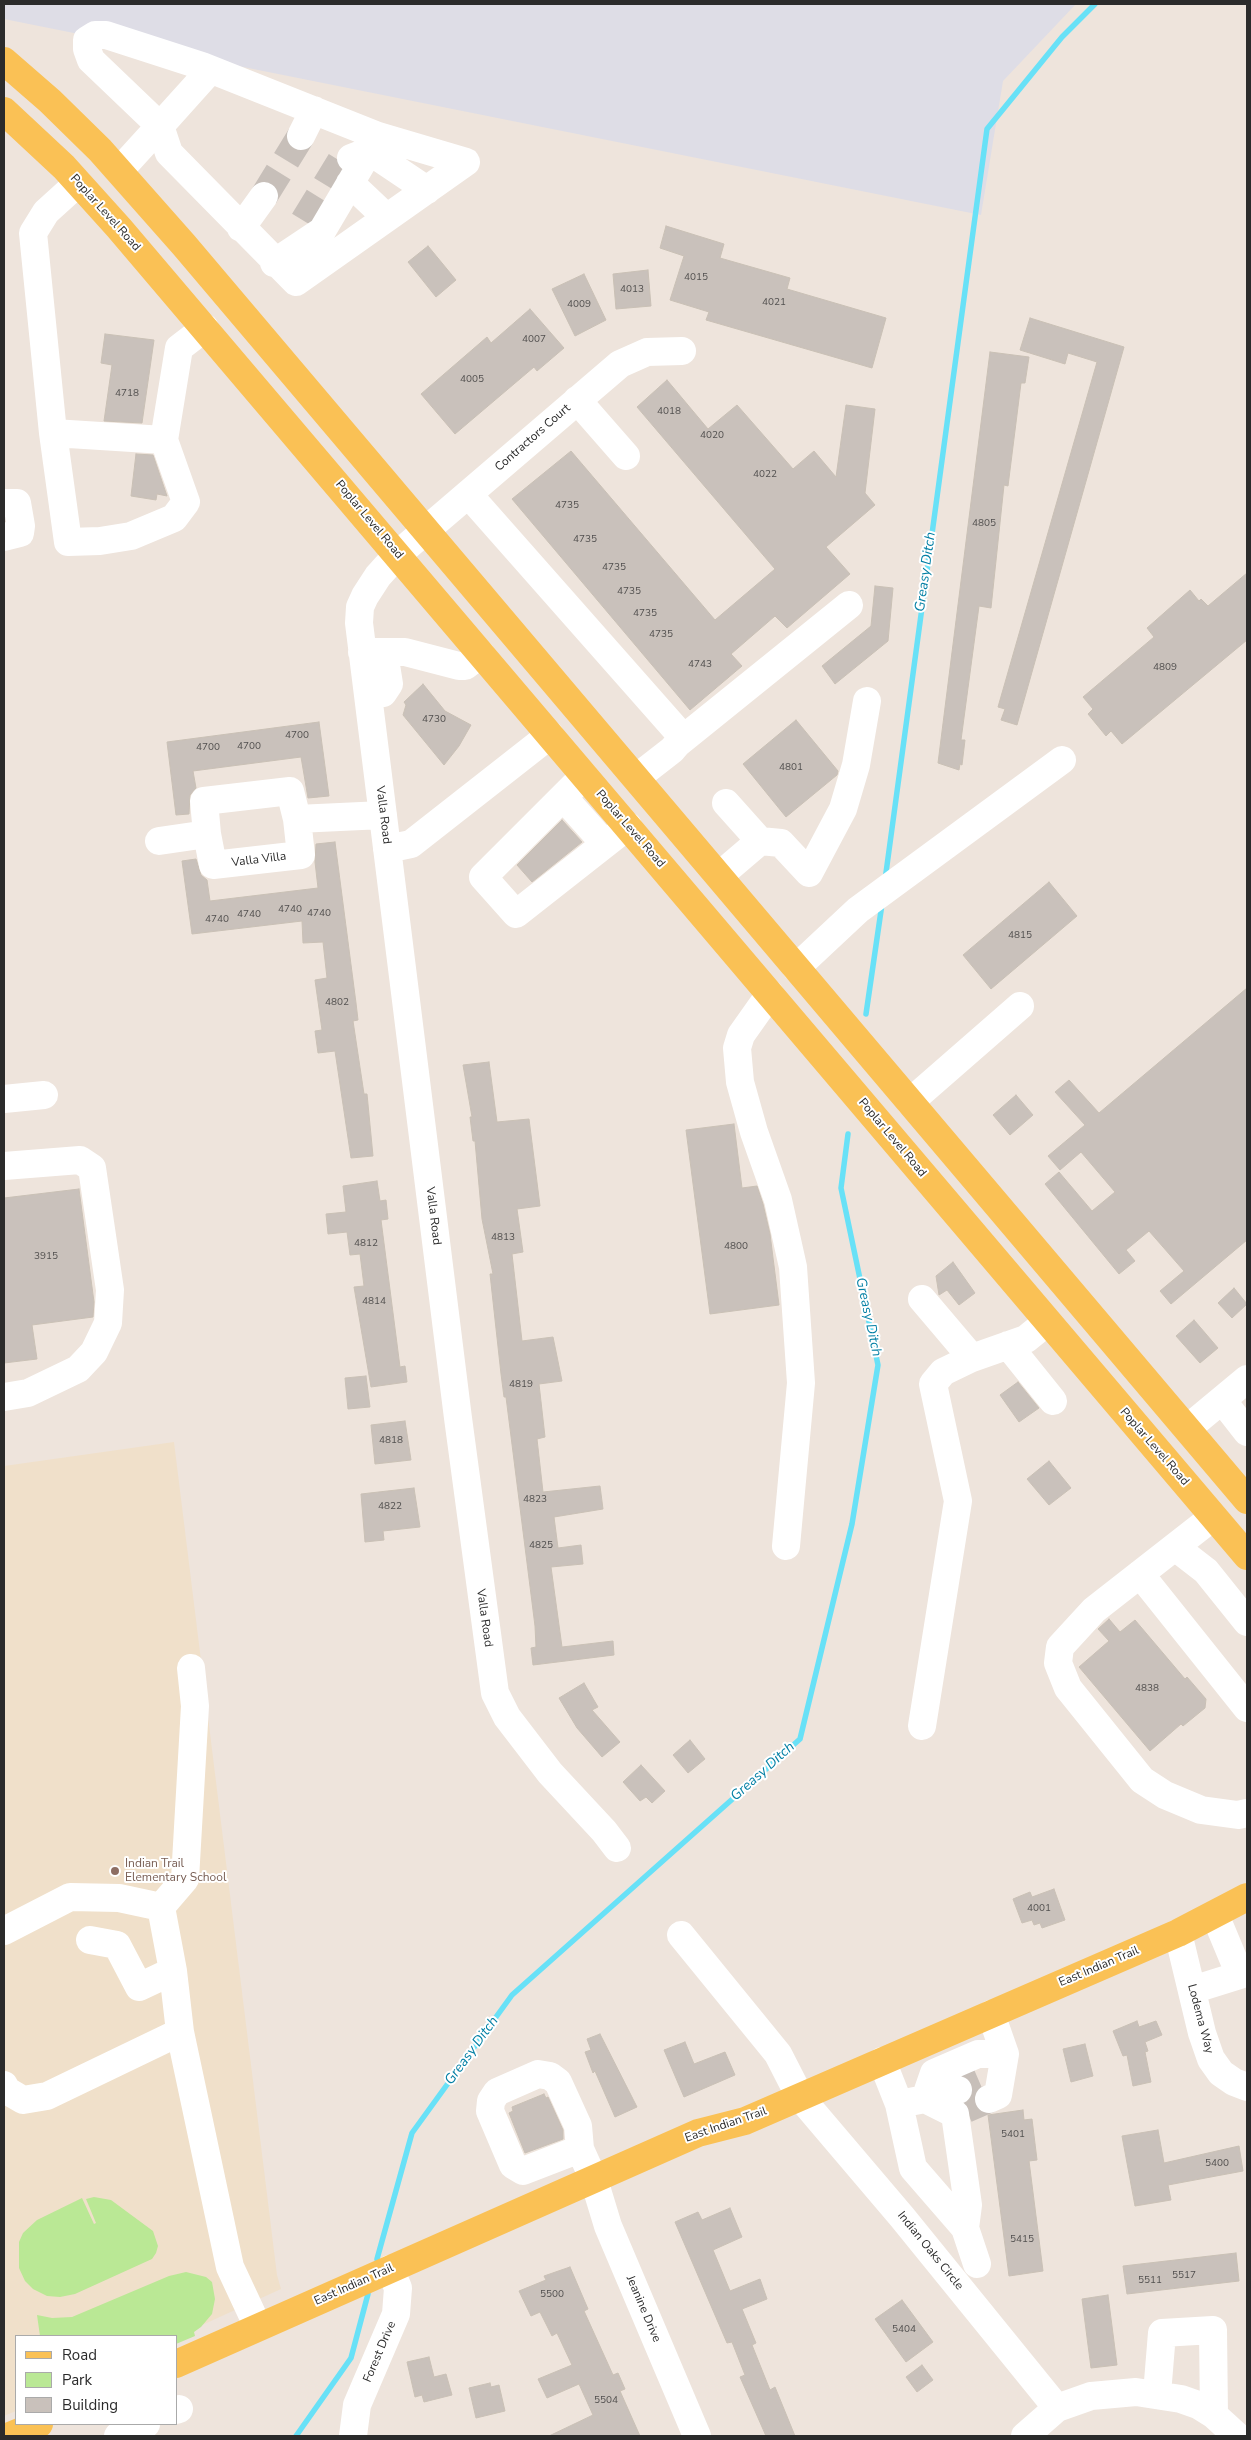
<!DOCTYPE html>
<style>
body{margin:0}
#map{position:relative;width:1251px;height:2440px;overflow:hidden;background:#eee4dc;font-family:"Nunito Sans",sans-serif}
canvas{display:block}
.frame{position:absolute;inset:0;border:5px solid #2b2b2b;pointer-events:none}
.legend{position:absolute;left:15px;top:2335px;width:162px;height:90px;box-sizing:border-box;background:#fff;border:1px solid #aaa;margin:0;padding:6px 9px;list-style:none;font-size:15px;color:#2b2b2b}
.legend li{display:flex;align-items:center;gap:10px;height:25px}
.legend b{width:25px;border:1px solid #aaa}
</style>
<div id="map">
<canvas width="1251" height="2440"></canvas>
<div class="frame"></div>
<ul class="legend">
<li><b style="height:6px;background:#fac155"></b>Road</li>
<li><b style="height:14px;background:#bae895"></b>Park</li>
<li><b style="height:14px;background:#c9c1bb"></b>Building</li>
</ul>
</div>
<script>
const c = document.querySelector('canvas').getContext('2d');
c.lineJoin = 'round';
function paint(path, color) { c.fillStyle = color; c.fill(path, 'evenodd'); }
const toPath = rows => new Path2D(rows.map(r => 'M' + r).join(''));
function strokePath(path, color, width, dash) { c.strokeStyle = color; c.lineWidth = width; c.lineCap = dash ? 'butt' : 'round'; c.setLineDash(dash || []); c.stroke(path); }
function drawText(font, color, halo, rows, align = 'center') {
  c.font = font + ' "Nunito Sans",sans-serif'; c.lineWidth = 4; c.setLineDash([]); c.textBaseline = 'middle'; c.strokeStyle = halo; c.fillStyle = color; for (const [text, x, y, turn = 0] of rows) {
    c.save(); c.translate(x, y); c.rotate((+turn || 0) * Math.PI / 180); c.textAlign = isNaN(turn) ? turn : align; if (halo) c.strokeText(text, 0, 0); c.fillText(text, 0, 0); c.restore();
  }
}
const industrial = toPath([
 [4,4,1076,4,1003,81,981,215,4,19]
]);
const education = toPath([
 [174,1442,277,2275,281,2289,176,2337,16,2336,16,2411,4,2416,4,1466]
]);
const green = toPath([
 [94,2197,111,2200,153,2231,158,2246,156,2253,152,2259,75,2294,60,2297,47,2296,33,2289,25,2281,19,2268,19,2242,23,2233,37,2220,82,2198,94,2224,96,2223,86,2199],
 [186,2272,206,2277,212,2282,215,2299,212,2314,201,2327,194,2332,195,2336,176,2344,176,2336,40,2336,37,2315,52,2318,72,2317,169,2276]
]);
const stream = toPath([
 [885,880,987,129,1062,37,1095,4],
 [866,1014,882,904],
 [377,2259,412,2133,512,1995,800,1739,852,1524,878,1365,841,1188,848,1134],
 [296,2436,351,2358,368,2294]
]);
const building = toPath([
 [666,226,724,244,720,258,790,278,787,289,886,318,872,368,706,320,709,312,670,300,684,256,660,248,666,226],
 [428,246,456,280,436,297,408,262,428,246],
 [648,270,651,306,616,309,613,274,648,270],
 [584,274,606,320,575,336,552,289,584,274],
 [530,309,564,348,537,371,534,367,455,434,421,394,487,337,491,343,530,309],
 [1030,318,1124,347,1017,725,1001,720,1005,709,998,707,1097,362,1068,353,1065,364,1020,350,1030,318],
 [105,334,154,340,142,423,104,421,112,365,101,363,105,334],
 [990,352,1029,357,1025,383,1021,383,1008,486,1004,485,991,608,979,606,961,740,965,740,962,765,960,764,959,770,938,763,990,352],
 [667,380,708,429,737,405,793,469,814,451,836,477,846,405,875,409,865,493,875,505,826,547,850,574,787,628,775,616,731,654,742,666,690,710,512,499,571,451,715,620,775,569,637,407,667,380],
 [136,454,153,455,167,496,157,494,156,500,131,496,136,454],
 [1247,573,1247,640,1122,744,1111,731,1106,736,1088,714,1093,709,1083,697,1154,637,1147,628,1190,590,1199,601,1201,599,1208,606,1247,573],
 [875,586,893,588,888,641,835,684,822,666,871,626,875,586],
 [423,684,445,711,471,725,459,746,444,765,403,715,406,705,404,702,423,684],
 [796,720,838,771,837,775,786,817,743,764,796,720],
 [319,722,329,796,308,798,301,757,193,771,196,788,190,795,189,814,176,815,167,742,319,722],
 [562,820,582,842,532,882,517,865,562,820],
 [335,842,356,1003,358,1020,353,1021,364,1094,367,1094,373,1156,351,1158,335,1051,318,1053,315,1031,322,1030,315,980,327,978,323,942,303,943,302,921,192,934,182,861,196,859,201,875,207,880,210,901,318,888,315,862,316,844,335,842],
 [1049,882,1077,916,991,989,963,955,1049,882],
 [1247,988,1247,1240,1171,1304,1160,1291,1184,1271,1149,1231,1126,1250,1135,1261,1119,1274,1045,1184,1059,1172,1092,1211,1115,1192,1081,1152,1060,1170,1048,1156,1085,1125,1055,1092,1069,1080,1099,1113,1247,988],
 [489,1062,497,1122,529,1119,540,1206,517,1209,523,1252,512,1254,522,1341,553,1337,562,1381,539,1384,545,1437,537,1439,543,1492,600,1486,603,1509,554,1517,558,1548,581,1545,583,1564,551,1567,562,1647,613,1641,614,1655,533,1665,531,1648,536,1647,535,1626,506,1397,504,1397,501,1374,490,1274,493,1274,482,1219,475,1141,473,1141,470,1117,472,1117,463,1065,489,1062],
 [1016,1095,1033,1115,1010,1135,993,1115,1016,1095],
 [734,1124,742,1188,757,1186,763,1204,770,1234,779,1305,710,1314,686,1130,734,1124],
 [377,1181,380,1201,386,1200,388,1219,381,1220,400,1367,405,1366,407,1382,371,1387,354,1287,364,1286,360,1254,350,1255,347,1232,328,1234,326,1214,346,1212,343,1186,377,1181],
 [79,1189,94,1302,93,1317,32,1325,37,1359,4,1363,4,1198,79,1189],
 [953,1262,975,1293,959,1305,947,1290,939,1295,936,1276,953,1262],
 [1234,1288,1247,1304,1232,1318,1218,1303,1234,1288],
 [1194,1320,1218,1348,1200,1363,1176,1336,1194,1320],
 [366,1376,370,1407,348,1409,345,1378,366,1376],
 [1018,1382,1039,1408,1019,1422,1000,1395,1018,1382],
 [405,1421,411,1460,375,1464,371,1425,405,1421],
 [1049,1461,1071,1488,1049,1505,1027,1479,1049,1461],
 [414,1488,420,1527,383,1531,384,1540,365,1542,361,1494,414,1488],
 [1109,1619,1120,1632,1135,1620,1185,1679,1187,1677,1206,1699,1205,1708,1183,1726,1181,1724,1150,1751,1079,1667,1109,1641,1098,1629,1109,1619],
 [584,1683,598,1707,592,1710,620,1742,602,1757,577,1728,559,1698,584,1683],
 [690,1740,705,1759,688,1773,673,1755,690,1740],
 [641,1765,665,1791,652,1803,646,1797,640,1801,623,1782,641,1765],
 [1054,1889,1065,1920,1042,1928,1040,1923,1034,1925,1032,1920,1022,1923,1013,1899,1030,1892,1032,1897,1054,1889],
 [1137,2021,1139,2027,1156,2021,1162,2035,1145,2042,1148,2051,1145,2052,1151,2082,1133,2086,1127,2055,1123,2056,1113,2031,1137,2021],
 [600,2034,637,2107,615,2117,595,2071,593,2073,585,2052,591,2050,587,2039,600,2034],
 [685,2042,694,2064,725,2052,735,2075,684,2097,664,2050,685,2042],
 [1085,2044,1093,2076,1071,2082,1063,2049,1085,2044],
 [544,2094,546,2098,548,2097,563,2130,563,2139,525,2153,509,2113,513,2111,512,2107,544,2094],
 [1023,2110,1024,2120,1032,2119,1037,2160,1029,2161,1043,2271,1009,2276,988,2115,1023,2110],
 [1158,2130,1164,2163,1239,2146,1243,2171,1168,2185,1171,2200,1135,2206,1122,2136,1158,2130],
 [730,2208,742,2237,713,2250,730,2291,760,2279,767,2299,742,2309,756,2343,752,2345,770,2390,775,2387,795,2436,766,2436,740,2377,745,2375,732,2342,727,2343,675,2222,698,2212,702,2220,730,2208],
 [1236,2253,1239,2281,1127,2294,1123,2266,1236,2253],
 [570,2267,588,2309,584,2311,613,2375,618,2373,625,2389,620,2391,640,2436,549,2436,593,2415,579,2384,547,2398,538,2379,572,2365,557,2333,552,2336,540,2312,531,2316,519,2291,546,2280,544,2276,570,2267],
 [1108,2295,1117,2365,1091,2368,1082,2299,1108,2295],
 [902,2300,933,2342,906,2362,875,2319,902,2300],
 [429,2357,434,2377,446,2374,452,2395,424,2402,422,2395,415,2397,407,2362,429,2357],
 [922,2365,933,2380,917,2392,906,2377,922,2365],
 [490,2383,491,2387,499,2385,505,2411,476,2418,469,2388,490,2383]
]);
const minorTunnel = toPath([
 [264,196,301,136],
 [304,221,341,161],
 [958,2090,979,2081],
 [966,2109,989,2099]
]);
const minor = toPath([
 [301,136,314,110],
 [351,158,369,151,427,190],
 [119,171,160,126,205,76,206,70,202,66,106,35,95,35,87,40,87,49,91,60,160,126,169,153,296,282,466,162,378,136,202,66],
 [78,183,46,212,33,233,53,433,164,440,179,348,205,328],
 [350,183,387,218],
 [241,228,264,196],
 [274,263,322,231,378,136],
 [577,400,626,456],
 [53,433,68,542,100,541,131,536,174,518,186,502,164,440],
 [468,494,679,733,678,743,672,750,636,778],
 [4,503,17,503,21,526,20,533,4,537],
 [362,652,405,652,459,666,465,666,481,654],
 [368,695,383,693,389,684,384,653],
 [678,743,849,605],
 [584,776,483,877,516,914,628,826],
 [563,797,605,844],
 [297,819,290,791,204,801,207,834,213,865,301,855,297,819,383,815],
 [159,841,207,834],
 [760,841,781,843,809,873,843,809,856,765,867,701],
 [387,849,411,844,550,735],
 [719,876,760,841,726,803],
 [796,968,858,910,1062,760],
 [770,994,741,1035,737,1048,740,1082,754,1132,778,1200,793,1267,801,1383,786,1546],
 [4,1099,44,1095],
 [910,1102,1020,1006],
 [4,1166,80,1160,92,1168,110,1290,108,1323,94,1352,78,1369,28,1393,4,1397],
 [922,1299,972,1358],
 [1008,1345,1053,1401],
 [1222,1400,1247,1432],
 [1188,1428,1247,1379],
 [1213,1517,1094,1610,1060,1647,1058,1663,1068,1688,1142,1780,1165,1795,1201,1810,1238,1815,1247,1813],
 [1175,1547,1206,1571,1247,1622],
 [1140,1574,1247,1708],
 [191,1668,195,1706,185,1879,161,1907,173,1971,180,2032,230,2267,258,2327],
 [922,1726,958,1501,933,1384,943,1372,972,1358,1026,1339,1047,1322],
 [617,1848,604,1831,550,1773,507,1717,495,1693,458,1418,359,623,360,607,365,596,378,576,397,555,620,364,647,352,682,351],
 [4,1931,70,1897,119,1898,161,1907],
 [1178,1933,1202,2033,1211,2059,1221,2073,1234,2082,1247,2087],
 [681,1935,778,2054,800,2097,902,2217,1057,2408],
 [90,1940,117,1945,139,1987,173,1971],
 [1192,1990,1240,1975,1215,1915],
 [882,2061,899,2104,925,2099,934,2073,978,2054,1005,2054,991,2014],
 [4,2085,6,2090,23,2100,47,2096,180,2032],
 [925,2099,958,2090],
 [989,2099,998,2095,1005,2054],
 [899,2104,913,2168,965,2228,968,2205,955,2114,925,2099],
 [580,2149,523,2171,513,2165,490,2111,491,2101,497,2092,538,2074,550,2076,558,2082,578,2126,580,2149,594,2180,608,2226,697,2436],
 [965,2228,977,2264],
 [1157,2394,1162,2333,1213,2330,1214,2415],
 [176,2410,179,2409],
 [118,2436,146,2424],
 [353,2436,357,2405,396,2314,398,2288,390,2269],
 [1025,2436,1057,2408,1091,2396,1136,2392,1181,2399,1198,2405,1214,2415,1237,2436]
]);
const major = toPath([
 [4,61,50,101,100,150,184,245,1247,1500],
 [4,111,64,167,119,228,1247,1556],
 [176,2364,698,2133,745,2121,1178,1933,1247,1897],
 [10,2436,39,2424]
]);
const markers = [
 [115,1871,5,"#8d6e63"]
];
const numberNames = [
 ["4015",696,278],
 ["4013",632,290],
 ["4021",774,303],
 ["4009",579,305],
 ["4007",534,340],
 ["4005",472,380],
 ["4718",127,394],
 ["4018",669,412],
 ["4020",712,436],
 ["4022",765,475],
 ["4735",567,506],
 ["4805",984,524],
 ["4735",585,540],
 ["4735",614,568],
 ["4735",629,592],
 ["4735",645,614],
 ["4735",661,635],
 ["4743",700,665],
 ["4809",1165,668],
 ["4730",434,720],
 ["4700",297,736],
 ["4700",249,747],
 ["4700",208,748],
 ["4801",791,768],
 ["4740",290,910],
 ["4740",319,914],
 ["4740",249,915],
 ["4740",217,920],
 ["4815",1020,936],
 ["4802",337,1003],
 ["4813",503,1238],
 ["4812",366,1244],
 ["4800",736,1247],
 ["3915",46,1257],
 ["4814",374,1302],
 ["4819",521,1385],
 ["4818",391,1441],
 ["4823",535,1500],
 ["4822",390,1507],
 ["4825",541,1546],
 ["4838",1147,1689],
 ["4001",1039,1909],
 ["5401",1013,2135],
 ["5400",1217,2164],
 ["5415",1022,2240],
 ["5517",1184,2276],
 ["5511",1150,2281],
 ["5500",552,2295],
 ["5404",904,2330],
 ["5504",606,2401]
];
const streetNames = [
 ["Poplar Level Road",105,213,48],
 ["Contractors Court",533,438,-41],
 ["Poplar Level Road",369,520,50],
 ["Valla Road",383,815,83],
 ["Poplar Level Road",630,829,49],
 ["Valla Villa",259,860,-7],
 ["Poplar Level Road",892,1138,50],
 ["Valla Road",433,1216,83],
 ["Poplar Level Road",1154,1447,49],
 ["Valla Road",484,1618,82],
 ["East Indian Trail",1099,1967,-23],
 ["Lodema Way",1200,2019,75],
 ["East Indian Trail",726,2125,-19],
 ["Indian Oaks Circle",930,2251,51],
 ["East Indian Trail",354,2285,-24],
 ["Jeanine Drive",643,2309,67],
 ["Forest Drive",380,2352,-67]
];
const educationNames = [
 ["Indian Trail",125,1864],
 ["Elementary School",125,1878]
];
const waterNames = [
 ["Greasy Ditch",926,572,-82],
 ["Greasy Ditch",868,1317,78],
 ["Greasy Ditch",763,1772,-42],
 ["Greasy Ditch",472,2051,-54]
];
paint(industrial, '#dedde6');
paint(education, '#f0e0ca');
paint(green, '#bae895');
strokePath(stream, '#68e1f7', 5.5);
paint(building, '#c9c1bb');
strokePath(building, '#c9c0b5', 1);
strokePath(minorTunnel, '#c7bfb9', 28, [28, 14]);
strokePath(minor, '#fff', 28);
strokePath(major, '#fac155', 28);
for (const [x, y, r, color] of markers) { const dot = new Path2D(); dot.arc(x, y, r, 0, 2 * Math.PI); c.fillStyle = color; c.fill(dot); strokePath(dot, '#fff', 2); }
drawText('10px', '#52504f', null, numberNames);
drawText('12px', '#2b2b2b', '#fff', streetNames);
drawText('12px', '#785e54', '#fff', educationNames, 'left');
drawText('italic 14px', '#0480a5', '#fff', waterNames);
</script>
